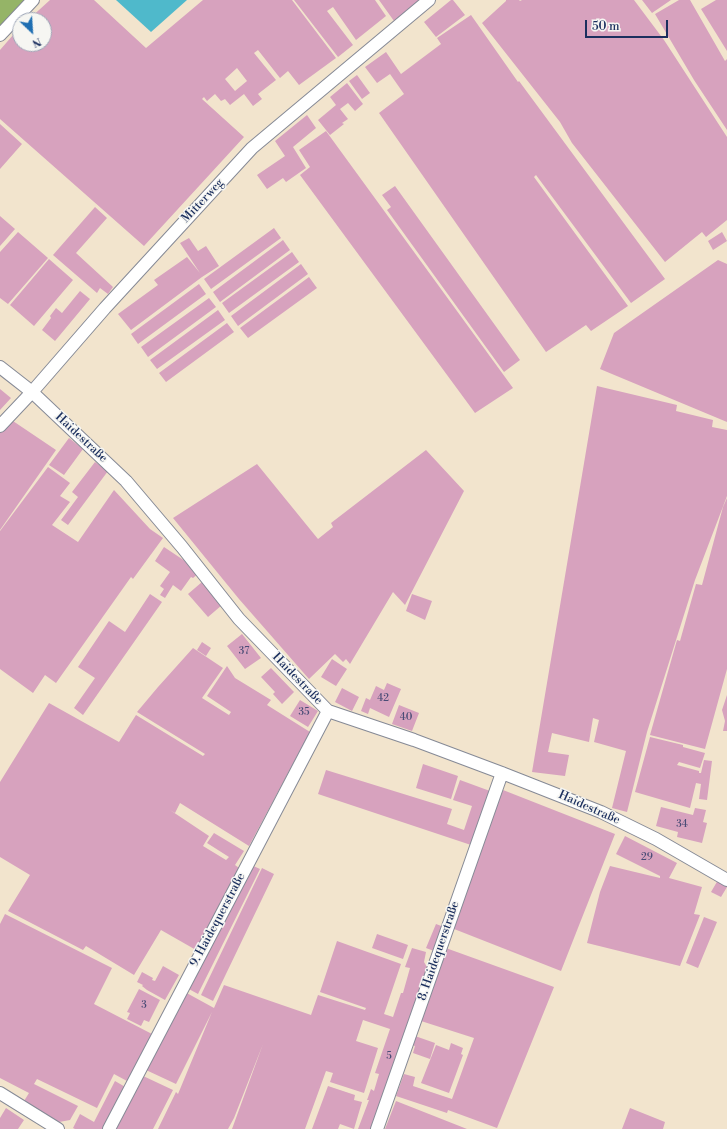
<!DOCTYPE html>
<meta charset="utf-8">
<style>
body{margin:0}
#map{position:relative;width:727px;height:1129px;overflow:hidden;background:#f2e4cd;font-family:"Libre Bodoni",serif}
canvas{display:block}
.north{position:absolute;left:12px;top:12px;width:40px;height:40px;box-sizing:border-box;background:#f6f6f2;border:1px solid #9ea6b7;border-radius:50%;rotate:155deg;font-size:11px;font-weight:700;line-height:16px;text-align:center;color:#1b2f5e}
.north::after{content:'';display:block;margin:auto;width:14px;height:18px;background:#1f6fb2;clip-path:polygon(50% 0,100% 100%,50% 72%,0 100%)}
.scale{position:absolute;left:585px;top:20px;width:83px;height:18px;box-sizing:border-box;border:2px solid #1b2f5e;border-top:0;padding-left:5px;font-size:12px;line-height:14px;white-space:nowrap;color:#1b2f5e;-webkit-text-stroke:3px #f6f6f2;paint-order:stroke}
</style>
<div id="map">
<canvas width="727" height="1129"></canvas>
<div class="north">N</div>
<div class="scale">50 m</div>
</div>
<script>
const c = document.querySelector('canvas').getContext('2d');
c.lineJoin = 'round';
function paint(path, color) { c.fillStyle = color; c.fill(path, 'evenodd'); }
const toPath = rows => new Path2D(rows.map(r => 'M' + r).join(''));
function strokePath(path, color, width, dash) { c.strokeStyle = color; c.lineWidth = width; c.lineCap = dash ? 'butt' : 'round'; c.setLineDash(dash || []); c.stroke(path); }
function drawText(font, color, halo, rows, align = 'center') {
  c.font = font + ' "Libre Bodoni",serif'; c.lineWidth = 3; c.setLineDash([]); c.textBaseline = 'middle'; c.strokeStyle = halo; c.fillStyle = color; for (const [text, x, y, turn = 0] of rows) {
    c.save(); c.translate(x, y); c.rotate((+turn || 0) * Math.PI / 180); c.textAlign = isNaN(turn) ? turn : align; if (halo) c.strokeText(text, 0, 0); c.fillText(text, 0, 0); c.restore();
  }
}
const forest = toPath([
 [0,0,26,0,0,26]
]);
const water = toPath([
 [116,0,187,0,151,32]
]);
const building = toPath([
 [50,0,94,0,146,48,203,0,292,0,336,58,299,85,288,71,280,78,258,50,254,53,276,80,258,94,262,99,253,106,244,94,230,105,225,99,221,101,215,94,207,101,204,97,202,99,244,137,144,246,0,119,0,50,20,27,20,44,44,44,44,20,28,20],
 [237,68,247,81,235,91,225,79],
 [294,0,375,0,386,16,356,40,333,7,327,11,353,45,338,57],
 [379,0,420,0,394,21],
 [451,0,453,0,465,15,436,37,424,22],
 [506,0,519,0,520,1,522,0,634,0,664,40,727,137,727,220,706,237,702,232,665,262,572,143,560,122,482,23,506,1],
 [642,0,671,0,652,13],
 [679,0,690,0,725,61,727,59,727,130,694,80,655,14],
 [716,0,727,0,727,51,701,9],
 [471,15,518,82,519,81,665,279,631,303,536,175,534,177,628,306,591,331,586,325,546,352,379,113,404,94,390,74,377,83,365,67,386,52,401,74,441,44,437,38],
 [357,75,370,93,362,99,349,81],
 [347,83,363,104,355,111,348,103,340,109,348,119,342,123,344,124,330,135,318,120,336,105,330,97],
 [307,115,316,128,293,147,306,168,286,182,283,178,267,189,257,175,285,156,275,141],
 [0,124,22,144,0,169],
 [326,131,513,388,475,413,300,175,310,167,299,150],
 [395,186,520,360,504,372,387,210,391,207,382,195],
 [95,207,107,218,76,253,113,287,108,294,100,288,97,293,53,255],
 [0,216,15,229,0,246],
 [274,228,281,238,211,289,204,279],
 [18,232,48,258,8,304,0,298,0,252],
 [722,232,727,241,713,250,708,241],
 [189,238,198,251,206,246,219,266,202,277,131,330,118,314,158,285,154,280,187,257,200,273,180,243],
 [283,240,290,250,220,302,213,292],
 [292,252,299,262,229,313,222,303],
 [49,259,73,280,34,326,10,305],
 [718,260,727,264,727,422,600,369,614,333],
 [301,264,308,274,238,326,231,316],
 [309,277,317,288,248,338,240,328],
 [199,284,206,294,138,344,131,334],
 [80,291,90,299,55,341,42,330,51,318,50,316,56,308,62,313],
 [209,298,216,307,148,357,141,347],
 [218,310,225,320,157,369,150,360],
 [227,323,234,332,166,382,159,373],
 [597,386,677,405,676,411,713,420,712,427,727,430,727,496,695,580,647,732,627,812,612,808,626,751,594,742,599,720,593,718,589,742,552,733,548,752,569,755,565,776,532,772],
 [0,389,11,398,0,410],
 [10,419,56,450,0,530,0,430],
 [69,438,83,449,64,475,49,465],
 [426,450,464,491,405,605,393,592,350,664,346,659,343,662,335,654,309,679,239,599,173,518,257,464,318,539,333,527,331,523],
 [95,462,108,471,68,525,61,520,78,497,72,492],
 [48,467,70,483,60,496,70,502,52,525,78,542,114,490,150,529,163,538,133,579,131,577,56,683,45,675,33,693,0,669,0,531],
 [727,498,727,669,705,749,650,735,677,640,680,641,696,584,702,585,723,507],
 [164,547,188,563,199,573,193,578,191,577,181,591,173,585,165,598,160,595,164,589,160,586,170,572,155,561],
 [202,582,222,605,208,617,188,594],
 [150,594,162,602,83,715,74,708,95,678,78,667,109,621,125,632],
 [412,594,432,601,425,620,406,611],
 [242,634,261,658,245,669,227,646],
 [202,642,211,648,206,656,197,650],
 [193,648,223,668,202,698,229,715,231,712,207,696,227,666,235,678,271,700,267,705,310,732,249,846,180,803,175,813,170,810,209,836,203,846,226,860,229,857,207,843,214,833,244,851,235,865,239,868,196,950,161,930,134,975,86,946,83,950,8,911,30,875,0,857,0,782,49,703,119,742,136,715,203,756,205,754,137,712,158,687],
 [332,659,347,669,336,686,321,677],
 [271,668,294,692,282,704,273,694,275,692,261,677],
 [387,683,401,689,389,717,370,708,368,714,361,711,366,698,370,700,376,686,384,690],
 [342,688,359,697,352,711,335,702],
 [727,695,727,731,723,731,725,721,722,710],
 [300,700,318,711,308,727,290,716],
 [399,705,419,713,412,731,392,724],
 [650,737,683,745,683,747,705,753,700,768,679,762,677,765,699,771,699,773,701,773,704,760,712,761,707,800,699,799,701,784,696,783,690,808,635,792],
 [423,764,458,776,451,799,416,788],
 [326,770,452,809,447,824,464,830,472,806,453,800,460,780,490,791,471,845,318,794],
 [503,790,615,834,561,971,449,927],
 [661,807,693,815,695,808,706,810,703,822,707,823,702,843,677,837,678,832,656,826],
 [625,836,677,863,669,878,702,887,694,914,700,915,680,966,587,943,600,892,610,866,660,878,660,876,616,854],
 [249,864,260,869,198,994,187,988],
 [262,868,274,874,213,1001,201,995],
 [718,880,727,885,727,887,721,897,711,892],
 [5,914,112,968,94,1004,152,1034,127,1081,114,1074,97,1108,37,1079,34,1084,78,1106,70,1120,59,1122,24,1101,29,1093,0,1078,0,924],
 [704,917,717,922,698,968,686,963],
 [436,924,444,927,434,951,426,948],
 [377,934,408,945,403,959,372,948],
 [337,941,401,964,384,1014,393,1017,401,993,403,993,410,968,405,967,412,948,426,952,424,962,428,969,419,997,417,997,410,1023,375,1129,358,1129,369,1100,367,1100,371,1089,374,1091,379,1074,375,1073,390,1029,363,1020,356,1041,378,1048,364,1093,330,1082,333,1073,326,1071,305,1129,232,1129,263,1044,234,1118,228,1129,158,1129,176,1092,178,1094,212,1012,176,1084,146,1070,183,991,214,1008,224,985,311,1015,318,995,365,1010,366,1008,320,992],
 [443,947,554,987,497,1128,448,1110,447,1113,396,1096,404,1074,415,1077,413,1086,452,1099,474,1038,421,1021],
 [163,966,179,975,165,1000,147,990,142,986,143,985,137,982,142,972,153,978,152,980,155,981],
 [139,989,160,1000,149,1022,144,1020,141,1026,127,1019,130,1013,127,1012],
 [415,1036,435,1043,430,1059,413,1053,415,1046,412,1045],
 [451,1043,463,1048,461,1054,463,1055,449,1093,421,1083,436,1045,449,1050],
 [141,1075,173,1090,153,1129,114,1129],
 [115,1081,127,1088,105,1129,75,1129,73,1128,80,1114,94,1122],
 [328,1086,355,1095,354,1100,362,1102,354,1129,340,1124,338,1129,312,1129],
 [396,1101,467,1129,385,1129],
 [6,1108,24,1120,18,1129,0,1129,0,1118],
 [630,1108,665,1122,663,1129,622,1129]
]);
const street = toPath([
 [0,35,33,0],
 [0,367,32,392,126,481,182,547,239,619,328,711,414,740,502,773,601,812,656,839,727,880],
 [0,426,32,392,105,308,252,148,429,0],
 [0,1093,58,1129],
 [109,1129,328,711],
 [377,1129,502,773]
]);
const numberNames = [
 ["37",244,652],
 ["42",383,699],
 ["35",304,713],
 ["40",406,718],
 ["34",682,825],
 ["29",647,858],
 ["3",144,1006],
 ["5",389,1057]
];
const streetNames = [
 ["Mitterweg",203,201,-47],
 ["Haidestraße",81,438,43],
 ["Haidestraße",297,679,46],
 ["Haidestraße",589,808,24],
 ["9. Haidequerstraße",218,920,-62],
 ["8. Haidequerstraße",439,951,-71]
];
paint(forest, '#95b467');
paint(water, '#4fb9cb');
paint(building, '#d7a2be');
strokePath(street, '#868a96', 14);
strokePath(street, '#fff', 12);
drawText('10px', '#4a4c76', null, numberNames);
drawText('12px', '#1b2f5e', '#f6f6f2', streetNames);
</script>
